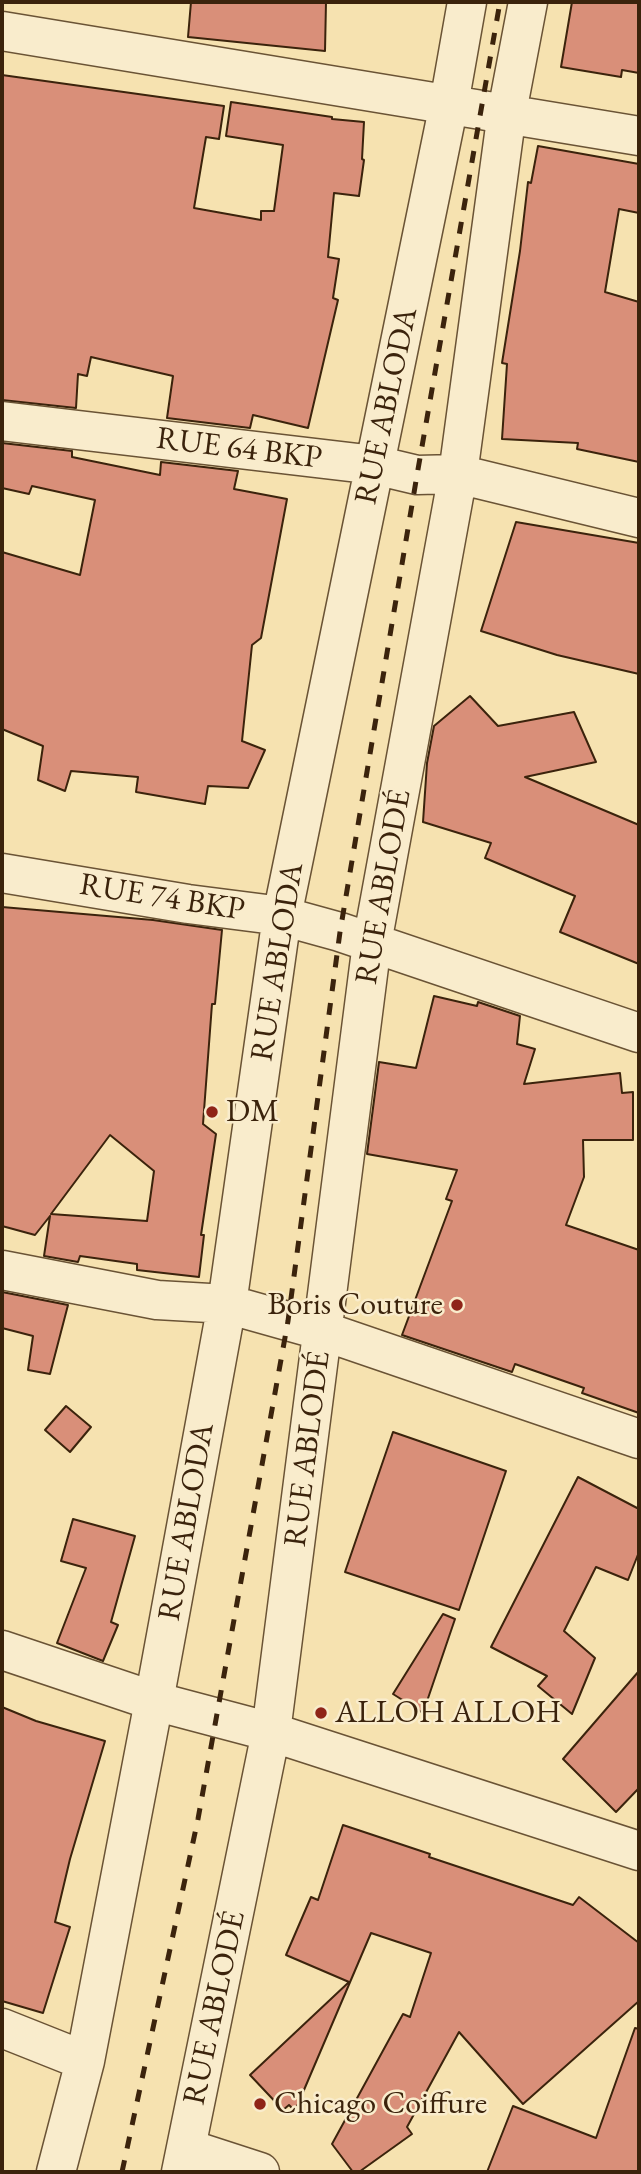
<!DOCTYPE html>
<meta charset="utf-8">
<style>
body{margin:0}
#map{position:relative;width:641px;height:2174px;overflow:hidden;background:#f6e2b0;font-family:"EB Garamond",serif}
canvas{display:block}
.frame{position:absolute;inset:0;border:4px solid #3b230c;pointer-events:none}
</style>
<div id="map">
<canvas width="641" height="2174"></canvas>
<div class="frame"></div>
</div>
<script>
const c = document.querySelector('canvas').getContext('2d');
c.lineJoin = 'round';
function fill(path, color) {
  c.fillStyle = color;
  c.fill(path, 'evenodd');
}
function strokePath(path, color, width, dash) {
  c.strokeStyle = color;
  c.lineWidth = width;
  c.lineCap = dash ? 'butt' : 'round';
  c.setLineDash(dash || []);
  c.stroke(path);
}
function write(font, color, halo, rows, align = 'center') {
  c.font = font + ' "EB Garamond",serif';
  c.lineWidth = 5;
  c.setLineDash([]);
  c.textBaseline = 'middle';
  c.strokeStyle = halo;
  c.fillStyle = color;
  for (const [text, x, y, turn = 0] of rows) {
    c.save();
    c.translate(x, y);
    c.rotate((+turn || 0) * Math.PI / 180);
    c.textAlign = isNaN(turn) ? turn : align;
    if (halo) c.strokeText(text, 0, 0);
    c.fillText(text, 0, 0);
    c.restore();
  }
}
const building = new Path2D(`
 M 191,2 L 326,2 L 325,51 L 188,37 Z
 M 572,2 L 639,2 L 639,73 L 622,70 L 621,77 L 561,67 Z
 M 2,75 L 224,106 L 219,139 L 206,137 L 194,208 L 261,220 L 261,211 L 274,211 L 283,145 L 226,136 L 231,102 L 332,117 L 332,119 L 364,122 L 362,159 L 364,160 L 359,196 L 334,193 L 328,257 L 339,259 L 333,298 L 338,300 L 308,428 L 253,415 L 250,428 L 167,418 L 173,376 L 91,357 L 87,376 L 78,374 L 76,408 L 2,400 Z
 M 538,146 L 639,164 L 639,213 L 619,209 L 605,292 L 639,302 L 639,462 L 577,449 L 578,443 L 502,439 L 507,364 L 502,363 L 520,251 L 528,182 L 531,183 Z
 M 2,443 L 72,451 L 72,457 L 160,475 L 161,462 L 238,471 L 234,489 L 287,499 L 261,638 L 252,645 L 242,741 L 265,750 L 248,788 L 208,786 L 205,804 L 136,792 L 138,777 L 71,771 L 65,791 L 38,780 L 43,746 L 2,729 L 2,552 L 80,575 L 95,500 L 32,486 L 29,494 L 2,488 Z
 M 516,522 L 639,543 L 639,674 L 557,655 L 481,631 Z
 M 470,696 L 498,726 L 574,712 L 596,762 L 525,777 L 639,825 L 639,964 L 560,932 L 575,896 L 485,858 L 491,843 L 423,822 L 427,763 L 434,726 Z
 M 2,907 L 153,920 L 222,930 L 215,1004 L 212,1004 L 203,1124 L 216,1134 L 201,1235 L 204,1235 L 199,1277 L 137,1270 L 137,1264 L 80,1256 L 78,1262 L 44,1256 L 50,1216 L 35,1235 L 2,1226 ZM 110,1135 L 154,1171 L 147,1221 L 51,1214 Z
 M 434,996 L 477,1006 L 478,1002 L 520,1016 L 517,1044 L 535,1049 L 524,1084 L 620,1073 L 622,1093 L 633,1092 L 633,1140 L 583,1140 L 584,1177 L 566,1225 L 639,1250 L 639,1413 L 582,1393 L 584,1388 L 515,1364 L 512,1372 L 402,1335 L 452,1201 L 446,1199 L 457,1170 L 367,1154 L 379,1062 L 416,1068 Z
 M 2,1292 L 68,1305 L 50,1374 L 28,1370 L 33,1336 L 2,1328 Z
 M 66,1406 L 91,1427 L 70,1452 L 45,1430 Z
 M 393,1432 L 506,1471 L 459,1610 L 345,1572 Z
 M 578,1477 L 639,1509 L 639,1552 L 628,1580 L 596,1567 L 564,1631 L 595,1658 L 572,1714 L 538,1686 L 547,1676 L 491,1647 Z
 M 73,1519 L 135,1536 L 111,1622 L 118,1625 L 103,1661 L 57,1643 L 86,1568 L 61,1561 Z
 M 443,1614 L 455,1619 L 423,1713 L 393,1694 Z
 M 639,1671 L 639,1788 L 616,1812 L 563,1759 Z
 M 2,1707 L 36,1721 L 105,1741 L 70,1859 L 55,1922 L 70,1927 L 43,2013 L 2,2001 Z
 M 343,1825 L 430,1854 L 429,1857 L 573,1905 L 579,1897 L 639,1943 L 639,2001 L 523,2104 L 459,2032 L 407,2127 L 412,2134 L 359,2172 L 353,2172 L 332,2144 L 403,2014 L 410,2017 L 431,1953 L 371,1933 L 295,2111 L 289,2105 L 283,2110 L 250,2075 L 349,1982 L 286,1955 L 311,1897 L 318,1900 Z
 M 635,2028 L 639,2029 L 639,2172 L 487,2172 L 513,2106 L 596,2138 Z`);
fill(building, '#d98f79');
strokePath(building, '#3b230c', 2);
const minor = new Path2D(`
 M 2,31 L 639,136
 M 2,421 L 375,465 L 417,475 L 458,474 L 639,518
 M 2,873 L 188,904 L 282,916 L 340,932 L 639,1033
 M 2,1270 L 157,1300 L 227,1304 L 323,1331 L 639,1439
 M 2,1650 L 154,1701 L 271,1732 L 639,1851
 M 2,2028 L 85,2061
 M 186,2148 L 260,2172
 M 56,2172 L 85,2061 L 154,1701 L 227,1304 L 282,916 L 449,104 L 467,2
 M 181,2172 L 271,1732 L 372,943 L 458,474 L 507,112 L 528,2`);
strokePath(minor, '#6a5335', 41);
strokePath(minor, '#f9eccc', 38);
strokePath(new Path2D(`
 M 122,2172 L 198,1819 L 288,1321 L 340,932 L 417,475 L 500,2`), '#3b230c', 5, [12, 12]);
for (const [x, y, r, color] of [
 [212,1112,7,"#8f2418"],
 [457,1305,7,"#8f2418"],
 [321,1713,7,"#8f2418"],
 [260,2104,7,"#8f2418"]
]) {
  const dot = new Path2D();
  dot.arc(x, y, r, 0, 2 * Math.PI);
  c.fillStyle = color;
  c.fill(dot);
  strokePath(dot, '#f9eccc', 2.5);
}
write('32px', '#3b230c', '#f9eccc', [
 ["RUE ABLODA",387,406,-78],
 ["RUE 64 BKP",239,449,7],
 ["RUE ABLODÉ",384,887,-80],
 ["RUE 74 BKP",162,898,9],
 ["RUE ABLODA",278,962,-81],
 ["RUE ABLODÉ",308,1449,-83],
 ["RUE ABLODA",187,1522,-80],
 ["RUE ABLODÉ",215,2008,-78]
]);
write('32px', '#3b230c', '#f9eccc', [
 ["DM",226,1112],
 ["Boris Couture",443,1305,"right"],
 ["ALLOH ALLOH",335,1713],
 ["Chicago Coiffure",274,2104]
], 'left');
</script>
